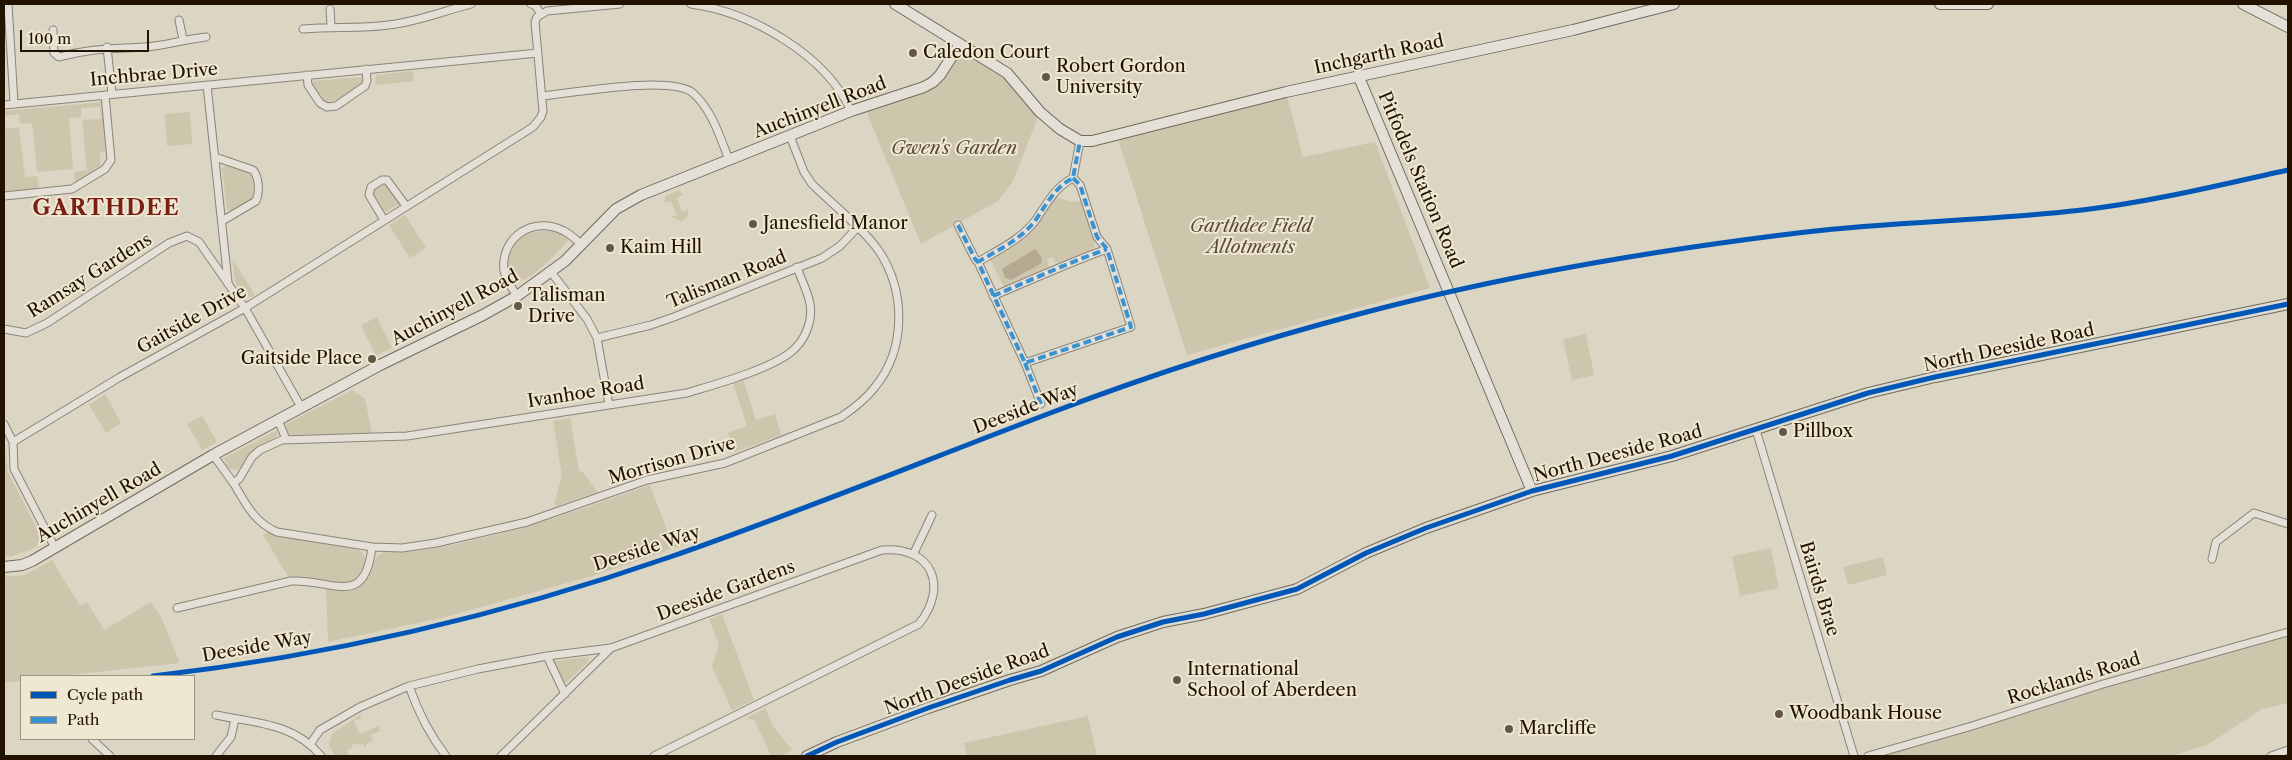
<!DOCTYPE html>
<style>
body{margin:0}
#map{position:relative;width:2292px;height:760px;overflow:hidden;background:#dbd5c4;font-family:"Libre Caslon Text",serif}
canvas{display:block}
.frame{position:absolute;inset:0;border:5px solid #231200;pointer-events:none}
.legend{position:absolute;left:20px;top:675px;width:175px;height:65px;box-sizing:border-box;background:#eee7d2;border:1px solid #9d927e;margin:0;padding:6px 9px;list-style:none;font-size:15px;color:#231200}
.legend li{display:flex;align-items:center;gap:10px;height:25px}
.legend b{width:25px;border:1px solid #9d927e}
.scale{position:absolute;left:20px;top:30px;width:129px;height:22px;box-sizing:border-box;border:2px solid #231200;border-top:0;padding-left:6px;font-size:15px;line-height:18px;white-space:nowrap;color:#231200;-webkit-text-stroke:4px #eee7d2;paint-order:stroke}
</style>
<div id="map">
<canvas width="2292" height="760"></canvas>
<div class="frame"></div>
<ul class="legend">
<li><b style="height:6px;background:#0057b8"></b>Cycle path</li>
<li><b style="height:6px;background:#3b92d0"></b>Path</li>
</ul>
<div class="scale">100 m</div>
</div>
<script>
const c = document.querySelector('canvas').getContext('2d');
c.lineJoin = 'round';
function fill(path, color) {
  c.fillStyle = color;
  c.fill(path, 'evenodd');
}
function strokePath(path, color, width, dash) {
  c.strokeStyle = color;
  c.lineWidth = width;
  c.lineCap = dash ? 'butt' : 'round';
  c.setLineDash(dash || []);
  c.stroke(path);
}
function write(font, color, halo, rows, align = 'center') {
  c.font = font + ' "Libre Caslon Text",serif';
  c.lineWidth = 4;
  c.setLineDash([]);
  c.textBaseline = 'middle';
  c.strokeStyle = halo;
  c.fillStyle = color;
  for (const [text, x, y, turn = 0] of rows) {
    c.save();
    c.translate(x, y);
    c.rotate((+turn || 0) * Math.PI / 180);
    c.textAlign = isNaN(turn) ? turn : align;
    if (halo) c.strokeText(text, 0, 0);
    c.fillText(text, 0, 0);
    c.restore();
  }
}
fill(new Path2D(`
 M 960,44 L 993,63 L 1040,112 L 1013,181 L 998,201 L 921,244 L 864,106 L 924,87 Z
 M 413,71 L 414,81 L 375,85 L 376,75 Z
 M 362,77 L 363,81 L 361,84 C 349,92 339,103 323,102 L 313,88 L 313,81 Z
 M 1286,92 L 1303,157 L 1375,142 L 1430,288 L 1187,355 L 1117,136 Z
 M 103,102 L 108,151 L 100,152 L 101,169 L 75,185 L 74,172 L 87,170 L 82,120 L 101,119 L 100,107 L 81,108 L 81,117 L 69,118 L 73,169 L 37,172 L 32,123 L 20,124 L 19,114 L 4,116 L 4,111 Z
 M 190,112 L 192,144 L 167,146 L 165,114 Z
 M 19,127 L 25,177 L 37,176 L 39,191 L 4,194 L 4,129 Z
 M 227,165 L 249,172 L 252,177 L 255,195 L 252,200 L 232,211 L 227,210 L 222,168 Z
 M 385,184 L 390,185 L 400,203 L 384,213 L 373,194 L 374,189 Z
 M 679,190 L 683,195 L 677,198 L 682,212 L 689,210 L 687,218 L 681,221 L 671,217 L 677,215 L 671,201 L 665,203 L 665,196 Z
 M 1056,197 L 1073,202 L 1081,201 L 1095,246 L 1092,251 L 1056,264 L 1053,257 L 1047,259 L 1049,266 L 1045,271 L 1004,287 L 990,260 L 1010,247 L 1011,249 L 1028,234 Z
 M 405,215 L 426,248 L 410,258 L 389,225 Z
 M 549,230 L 562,234 L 569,240 C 556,253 532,282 514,282 C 495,250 517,232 549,230 Z
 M 233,260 L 255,295 L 251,297 L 245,296 L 235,282 Z
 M 377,317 L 392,348 L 376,356 L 361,325 Z
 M 1586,334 L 1594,375 L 1572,380 L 1563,339 Z
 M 743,379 L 756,420 L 775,414 L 781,435 L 735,452 L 728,433 L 747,426 L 733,383 Z
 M 352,390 L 365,399 L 372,433 L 291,435 L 286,430 L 286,424 Z
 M 105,394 L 121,423 L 106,433 L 89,405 Z
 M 202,416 L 217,442 L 202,450 L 187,424 Z
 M 570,418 L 579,471 L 583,472 L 597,492 L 557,506 L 554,504 L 562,475 L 553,421 Z
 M 277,430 L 278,434 C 274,440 267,441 261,445 C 252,451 247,459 242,468 L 235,470 L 228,468 L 224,458 Z
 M 4,438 L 8,472 L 40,535 L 37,547 L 13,556 L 4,557 Z
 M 650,485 L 670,538 L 681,534 L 684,545 L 602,573 L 446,617 L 328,642 L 326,588 C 383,597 364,555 386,552 C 393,551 401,553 408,552 C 489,542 574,512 650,485 Z
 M 268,532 L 277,536 L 357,549 C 363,553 367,557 366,564 C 362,596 309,576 289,578 L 263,535 Z
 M 1771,548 L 1779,588 L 1740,596 L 1732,556 Z
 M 1883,557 L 1887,575 L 1848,585 L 1843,567 Z
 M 52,560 L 80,606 L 87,602 L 104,630 L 151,602 L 161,617 L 180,663 L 61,676 L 21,676 L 21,681 L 4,683 L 4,577 L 25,575 Z
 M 722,614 L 754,700 L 732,710 L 712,667 L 719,645 L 709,619 Z
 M 2288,632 L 2288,703 L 2262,709 L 2207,745 L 2171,756 L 1868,756 Z
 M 587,657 L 589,661 L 566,683 L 563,682 L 555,665 L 555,661 Z
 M 765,708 L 773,726 L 792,750 L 781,756 L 771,756 L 755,721 L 747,718 Z
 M 360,715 L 362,718 L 354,721 L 360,734 L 378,726 L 380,731 L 371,735 L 373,741 L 367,743 L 365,748 L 363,743 L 359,745 L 353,743 L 351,749 L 347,750 L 349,756 L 334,755 L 329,745 L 332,734 Z
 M 1088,716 L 1097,756 L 967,756 L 964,743 Z`), '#cec5ad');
fill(new Path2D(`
 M 1035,249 L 1041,256 L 1042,263 L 1011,280 L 1005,278 L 1002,269 Z`), '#b4a991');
const street = new Path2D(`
 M 8,4 L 14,103
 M 531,4 L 535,5 L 541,14
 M 691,4 C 751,12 826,55 851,111
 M 330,9 L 331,26
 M 179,20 L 183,39
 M 303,29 C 332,26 360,29 388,25 C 417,22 443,11 471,4
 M 53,30 L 54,53 L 59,57 C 91,48 113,49 144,47 C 165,46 185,39 206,37
 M 107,47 L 112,94
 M 307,75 L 308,85 L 320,103 L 327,107 L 336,106 L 365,86 L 367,81 L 366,69
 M 207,85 L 228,282
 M 542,96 C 573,93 671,75 693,93 C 712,110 720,137 729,160
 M 4,105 L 538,53
 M 215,157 L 253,170 C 259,177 260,192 256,201 L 222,221
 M 1073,178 L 1080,185 L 1097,237 L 1107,249 L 1131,327 L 1025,363 L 978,262 C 998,250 1020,240 1035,221 C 1046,205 1055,187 1073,178 L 1080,141
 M 4,196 L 72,189 L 105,169 L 111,160 L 105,95
 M 384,220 L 369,195 L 371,187 L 382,180 L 387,180 L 406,206
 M 958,225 L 975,259 L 978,262
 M 551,272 L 587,319 L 597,338 L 609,405
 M 517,296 C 512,288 506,280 504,271 C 500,237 534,215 564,231 C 570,234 575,239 580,243
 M 993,296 C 1031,280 1068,263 1107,249
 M 4,329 L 26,333 L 47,323 L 169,243 L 187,236 L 199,242 L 245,308 L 301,407
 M 597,338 L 651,325 L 674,317 L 822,258 L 840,246 L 857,228
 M 1025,363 L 1041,404
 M 278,420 L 286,439
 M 4,424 L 13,442 L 14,469 L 55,548
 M 1756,430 L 1854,756
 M 13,442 L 120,377 L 245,308 L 533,127 L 541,117 L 543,111 L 535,22 L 537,17 L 547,11 L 620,4
 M 213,455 C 220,464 227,474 234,484 C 246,504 254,522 277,532 L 372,547 L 402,548 L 436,543 L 527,522 L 647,480 L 725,463 L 841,417 C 853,409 866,399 875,387 C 906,349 906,292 879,251 C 863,228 832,204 812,184 L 804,172 L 790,136
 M 233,483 L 239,479 L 252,457 L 260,450 L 282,440 L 407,436 L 687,393 C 716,384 768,370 791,352 C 805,341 813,321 810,304 C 808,292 801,279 797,267
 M 914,553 L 932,515
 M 2212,559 L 2216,542 L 2254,513 L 2288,524
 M 177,608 L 291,581 C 333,579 365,609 372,547
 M 547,656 L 565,694
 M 409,686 C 418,712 429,734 446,756
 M 216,715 C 255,723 294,723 321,756
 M 92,739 L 110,756
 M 311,743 L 320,730 L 360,707 L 409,686 L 478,669 L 547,656 L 611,648 L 882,550 C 932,546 949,586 919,624 L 654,756
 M 216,756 L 231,737 L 235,719
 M 501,756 L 611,648
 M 1868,756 L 1972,726 L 2103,684 L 2288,632
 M 2271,756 L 2288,750`);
const secondary = new Path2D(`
 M 895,4 L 1007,73 L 1040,112 L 1060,129 L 1080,141 L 1092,141 L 1286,92 L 1573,30 L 1674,4
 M 1940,4 L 1988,4
 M 2243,4 L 2288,27
 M 1358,75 L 1532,491
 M 4,567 L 22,565 L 32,561 L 213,455 L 380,365 L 483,315 L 517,296 L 565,261 L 616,209 L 641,195 L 851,111 L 924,87 L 933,82 L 940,75 L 960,44`);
const primary = new Path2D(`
 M 807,756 L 837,742 L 928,708 L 1010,680 L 1041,671 L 1117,637 L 1163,622 L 1204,614 L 1297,589 L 1366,553 L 1426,528 L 1532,491 L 1672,456 L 1868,393 L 1935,377 L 2288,304`);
strokePath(street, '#8a8478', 9);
strokePath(secondary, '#706a5e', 12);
strokePath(primary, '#706a5e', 12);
strokePath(street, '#e4e0d8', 7);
strokePath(secondary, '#e4e0d8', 10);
strokePath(primary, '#dedbd1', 10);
strokePath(new Path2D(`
 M 1073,178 L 1080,185 L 1097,237 L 1107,249 L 1131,327 L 1025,363 L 978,262 C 998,250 1020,240 1035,221 C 1046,205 1055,187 1073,178 L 1080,141
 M 958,225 L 975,259 L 978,262
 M 993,296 C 1031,280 1068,263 1107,249
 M 1025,363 L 1041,404`), '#3b92d0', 4, [8, 4]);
strokePath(new Path2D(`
 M 153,676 C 328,656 503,615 670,557 C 799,512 926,460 1053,412 C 1153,374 1256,341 1359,314 C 1506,275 1655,250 1806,232 C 1897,221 1990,221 2082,210 C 2151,202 2220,185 2288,170
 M 807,756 L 837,742 L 928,708 L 1010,680 L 1041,671 L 1117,637 L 1163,622 L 1204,614 L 1297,589 L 1366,553 L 1426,528 L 1532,491 L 1672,456 L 1868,393 L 1935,377 L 2288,304`), '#0057b8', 5);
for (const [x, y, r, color] of [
 [913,53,5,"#635645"],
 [1046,77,5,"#635645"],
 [753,224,5,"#635645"],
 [610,248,5,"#635645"],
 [518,306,5,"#635645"],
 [372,359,5,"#635645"],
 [1783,432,5,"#635645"],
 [1177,680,5,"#635645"],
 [1779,714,5,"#635645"],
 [1509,729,5,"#635645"]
]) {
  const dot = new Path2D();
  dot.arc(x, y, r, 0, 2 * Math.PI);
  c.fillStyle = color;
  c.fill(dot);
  strokePath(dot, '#eee7d2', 2);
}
write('18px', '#231200', '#eee7d2', [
 ["Caledon Court",923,53],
 ["Robert Gordon",1056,67],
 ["University",1056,88],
 ["Janesfield Manor",763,224],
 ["Kaim Hill",620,248],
 ["Talisman",528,296],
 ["Drive",528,317],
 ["Gaitside Place",362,359,"right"],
 ["Pillbox",1793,432],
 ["International",1187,670],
 ["School of Aberdeen",1187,691],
 ["Woodbank House",1789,714],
 ["Marcliffe",1519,729]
], 'left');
write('18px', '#231200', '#eee7d2', [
 ["Inchgarth Road",1379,55,-12],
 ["Inchbrae Drive",154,75,-5],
 ["Auchinyell Road",820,108,-21],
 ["Pitfodels Station Road",1420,180,67],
 ["Ramsay Gardens",90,276,-32],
 ["Talisman Road",727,280,-22],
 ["Auchinyell Road",455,308,-28],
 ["Gaitside Drive",192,320,-29],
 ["North Deeside Road",2009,348,-12],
 ["Ivanhoe Road",586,393,-9],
 ["Deeside Way",1026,409,-21],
 ["North Deeside Road",1618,454,-15],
 ["Morrison Drive",672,461,-16],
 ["Auchinyell Road",99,503,-30],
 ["Deeside Way",647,549,-18],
 ["Bairds Brae",1819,589,73],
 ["Deeside Gardens",726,591,-20],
 ["Deeside Way",257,647,-10],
 ["Rocklands Road",2074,679,-17],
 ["North Deeside Road",967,680,-20]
]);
write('italic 18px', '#5b4c36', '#eee7d2', [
 ["Gwen's Garden",954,149],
 ["Garthdee Field",1251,227],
 ["Allotments",1251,248]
]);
c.letterSpacing = '1px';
write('bold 22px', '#7a1f14', '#eee7d2', [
 ["GARTHDEE",106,209]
]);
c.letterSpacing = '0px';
</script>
